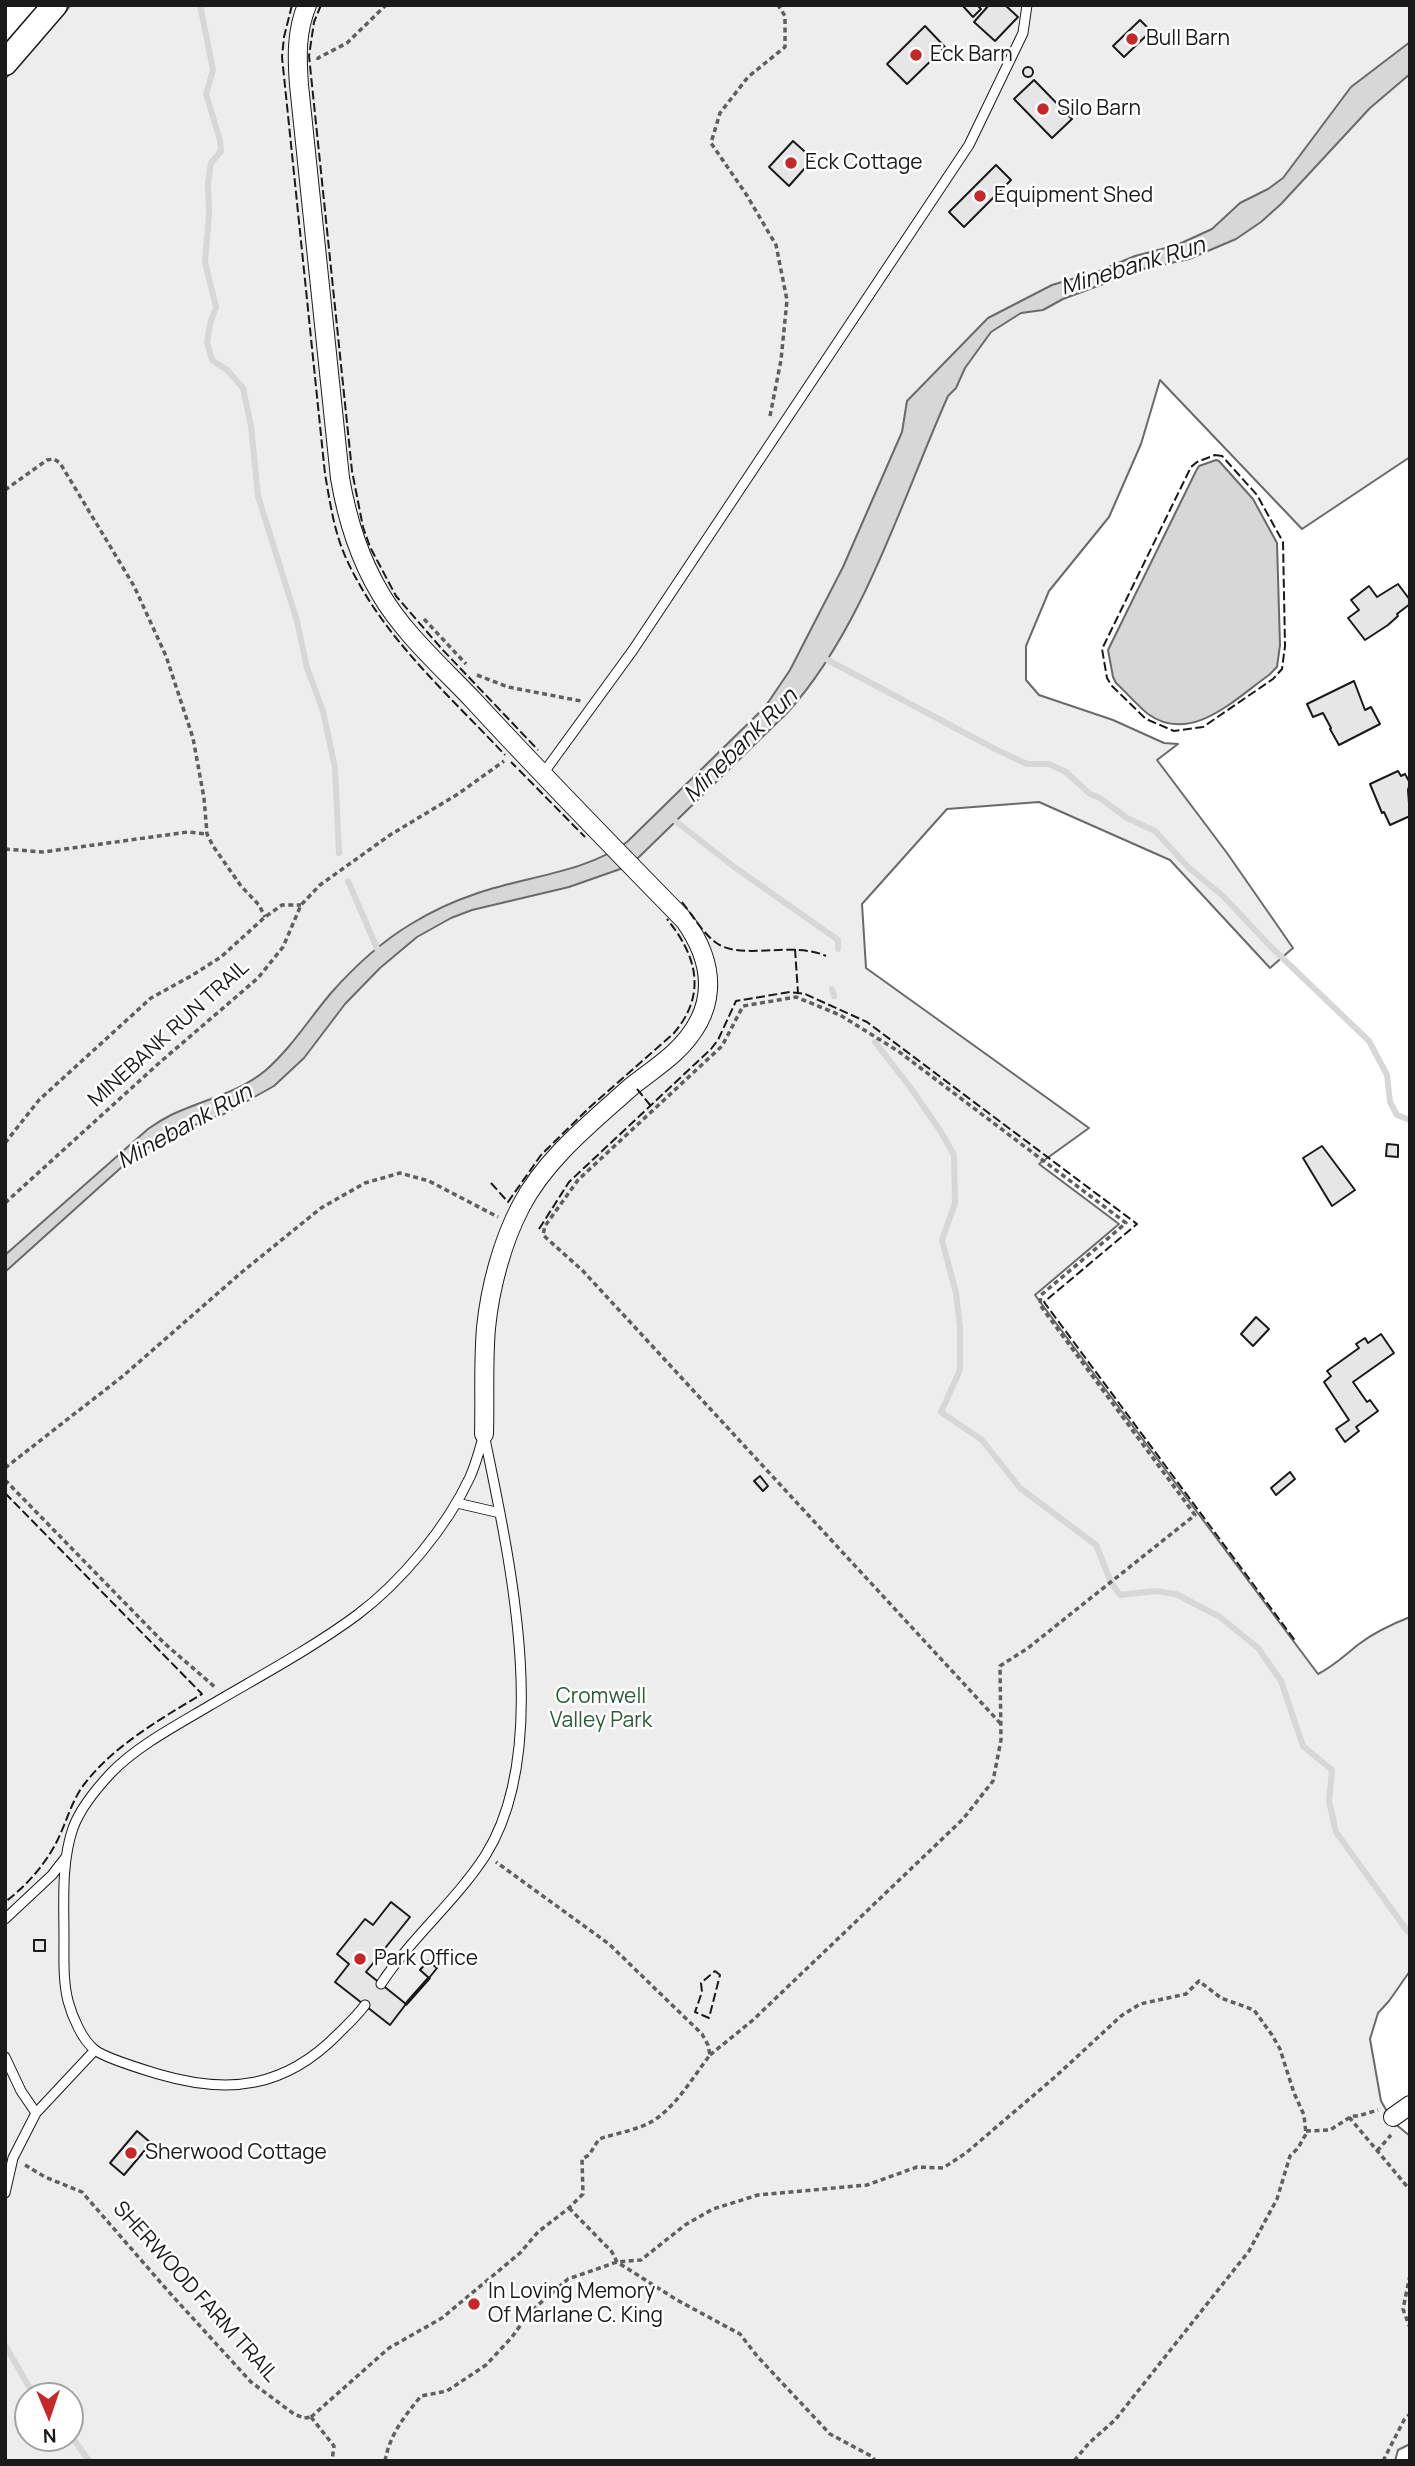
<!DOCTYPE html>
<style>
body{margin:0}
#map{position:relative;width:1415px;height:2466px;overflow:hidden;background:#fff;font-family:Manrope,sans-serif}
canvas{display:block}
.frame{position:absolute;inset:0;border:7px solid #1a1a1a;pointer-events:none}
.north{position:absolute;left:14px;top:2382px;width:70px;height:70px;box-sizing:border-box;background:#fff;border:2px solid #a3a3a3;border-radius:50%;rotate:178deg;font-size:19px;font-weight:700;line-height:28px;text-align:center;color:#1a1a1a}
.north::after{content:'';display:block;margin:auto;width:24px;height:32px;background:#c62828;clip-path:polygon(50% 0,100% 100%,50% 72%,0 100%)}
</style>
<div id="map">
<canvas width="1415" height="2466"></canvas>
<div class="frame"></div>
<div class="north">N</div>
</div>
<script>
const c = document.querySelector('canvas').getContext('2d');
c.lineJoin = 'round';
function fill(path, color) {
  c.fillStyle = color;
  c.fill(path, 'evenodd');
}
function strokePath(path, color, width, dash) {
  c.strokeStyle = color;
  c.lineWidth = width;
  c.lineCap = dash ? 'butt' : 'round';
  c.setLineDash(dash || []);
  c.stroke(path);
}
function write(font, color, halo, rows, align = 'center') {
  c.font = font + ' Manrope,sans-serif';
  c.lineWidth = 5;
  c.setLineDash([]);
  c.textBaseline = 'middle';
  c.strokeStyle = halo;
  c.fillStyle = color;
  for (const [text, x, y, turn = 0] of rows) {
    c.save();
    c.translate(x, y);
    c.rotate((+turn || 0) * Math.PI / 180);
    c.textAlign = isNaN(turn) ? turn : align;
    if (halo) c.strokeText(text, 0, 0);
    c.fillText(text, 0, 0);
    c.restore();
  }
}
const green = new Path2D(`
 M 71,5 L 1410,5 L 1410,457 L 1302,529 L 1160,380 L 1141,444 L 1109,517 L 1049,591 L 1026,646 L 1026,680 L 1039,695 L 1113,720 L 1164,743 L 1178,744 L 1157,760 L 1227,853 L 1293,948 L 1270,968 L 1170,860 L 1039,802 L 947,809 L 862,904 L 866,968 L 1089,1128 L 1039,1164 L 1119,1224 L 1035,1295 L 1318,1674 C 1334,1666 1345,1655 1359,1644 C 1375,1632 1392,1624 1410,1617 L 1410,1971 L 1389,2001 L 1378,2013 L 1370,2039 L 1381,2101 L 1393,2122 L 1410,2136 L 1410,2444 L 1398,2450 L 1395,2461 L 5,2461 L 5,79 ZM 28,2396 L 70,2396 L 70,2438 L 28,2438 Z`);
fill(green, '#ededed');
strokePath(green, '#6a6a6a', 2);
const water = new Path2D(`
 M 1410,42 L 1410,74 L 1370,108 L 1281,204 L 1261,222 L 1236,239 L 1189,259 L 1143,269 L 1063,299 L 1043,310 L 1021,313 L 991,332 L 965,368 L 956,388 L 948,396 C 902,499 863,630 787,713 L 639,857 L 626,867 L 569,887 L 472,910 L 451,918 L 417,937 L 380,968 L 345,1004 L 304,1058 L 274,1086 L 224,1114 L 176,1132 L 134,1156 L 5,1272 L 5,1255 L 148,1129 C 155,1124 163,1119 171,1115 C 202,1100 239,1093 266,1070 C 292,1047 309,1019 331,993 C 354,967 381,942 411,924 C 432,911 454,901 478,893 C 527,876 585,873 627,842 L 765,707 L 790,670 L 843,567 L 902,432 L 907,401 L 988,318 L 1052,285 L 1099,271 L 1135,256 L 1177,245 L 1212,229 L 1240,203 L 1268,189 L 1283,178 L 1351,87 Z
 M 1216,460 L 1219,461 L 1253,499 L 1277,543 L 1280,645 L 1277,667 L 1269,675 C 1235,699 1191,745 1148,714 C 1137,705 1127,693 1116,683 L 1113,677 L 1108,650 L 1196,471 L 1199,466 Z`);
fill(water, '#d7d7d7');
strokePath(water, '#6a6a6a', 2);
strokePath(new Path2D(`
 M 200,5 L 213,70 L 206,94 L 220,140 L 221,151 L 211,163 L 208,184 L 209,215 L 205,262 L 216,307 L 210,324 L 207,342 L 212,360 L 227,370 L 243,388 L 251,426 L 258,496 L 297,621 L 307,668 L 323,711 L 335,768 L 339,853
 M 824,658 L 995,749 L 1027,764 L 1049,764 L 1066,772 L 1090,794 L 1100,798 L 1127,818 L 1155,831 L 1189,868 L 1223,896 L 1270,946 L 1369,1041 L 1387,1075 L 1390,1102 L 1397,1115 L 1410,1120
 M 669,816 L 733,866 L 838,940 L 838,949
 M 348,881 L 379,953
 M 832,989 L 834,996
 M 875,1042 L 910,1087 L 941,1132 L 954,1155 L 955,1203 L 942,1240 L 956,1293 L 960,1327 L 960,1370 L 941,1412 L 982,1440 L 1020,1488 L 1096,1545 L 1111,1582 L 1120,1595 L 1155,1591 L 1176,1594 L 1220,1617 L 1258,1648 L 1281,1681 L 1303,1746 L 1332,1770 L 1329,1801 L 1336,1832 L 1408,1932
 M 5,2345 L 28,2385 L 37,2396
 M 70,2434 L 89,2461`), '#d7d7d7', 6);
const building = new Path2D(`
 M 962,5 L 977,5 L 981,9 L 973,17 Z
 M 989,5 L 1005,5 L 1018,17 L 995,41 L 974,22 Z
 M 1140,20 L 1151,31 L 1124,57 L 1113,46 Z
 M 925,26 L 945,47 L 907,84 L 887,64 Z
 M1023 72a5 5 0 1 1 10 0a5 5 0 1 1-10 0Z
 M 1034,80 L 1072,119 L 1052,138 L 1014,99 Z
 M 793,141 L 813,159 L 789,186 L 769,167 Z
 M 996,165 L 1011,180 L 964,227 L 949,212 Z
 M 1398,584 L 1410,600 L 1410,604 L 1397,614 L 1398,616 L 1388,625 L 1365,640 L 1348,618 L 1359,610 L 1351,600 L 1369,586 L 1377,597 Z
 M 1354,681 L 1365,710 L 1371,707 L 1380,724 L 1339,745 L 1330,729 L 1331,728 L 1323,713 L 1313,717 L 1307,704 Z
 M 1398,771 L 1401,776 L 1405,774 L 1410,783 L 1408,790 L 1410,816 L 1390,825 L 1384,812 L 1382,813 L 1370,784 Z
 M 1387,1144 L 1398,1145 L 1398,1157 L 1386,1156 Z
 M 1322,1146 L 1355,1190 L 1332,1206 L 1303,1158 Z
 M 1256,1317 L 1269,1329 L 1253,1346 L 1241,1334 Z
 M 1381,1334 L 1394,1353 L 1353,1382 L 1367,1402 L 1370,1400 L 1378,1411 L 1356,1427 L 1359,1431 L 1345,1442 L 1336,1429 L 1349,1420 L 1324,1382 L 1331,1376 L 1327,1371 L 1359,1348 L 1356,1344 L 1365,1338 L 1368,1343 Z
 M 1290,1472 L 1295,1479 L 1276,1495 L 1271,1488 Z
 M 760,1476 L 768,1486 L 763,1491 L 754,1481 Z
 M 391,1902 L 410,1917 L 366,1972 L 406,2004 L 390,2025 L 335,1982 L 349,1964 L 337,1954 L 365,1919 L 373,1925 Z
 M 34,1940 L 45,1940 L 45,1951 L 34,1951 Z
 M 428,1961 L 437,1968 L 429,1978 L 420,1970 Z
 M 137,2131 L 151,2143 L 124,2175 L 110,2163 Z`);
fill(building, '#e6e6e6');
strokePath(building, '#1a1a1a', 2);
const service = new Path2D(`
 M 542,775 L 633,650 L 969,145 L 1023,33 L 1027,5
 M 457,1503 L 500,1513
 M 5,1919 L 52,1875 L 66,1857
 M 365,2005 C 357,2016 347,2025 338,2034 C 285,2088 229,2095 158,2074 C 142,2069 107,2059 95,2050 C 82,2040 72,2016 68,2001 C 63,1981 64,1960 64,1939 C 64,1903 61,1863 73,1828 C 80,1809 97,1788 111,1773 C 137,1746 177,1725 209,1706 C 258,1677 311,1649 357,1615 C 401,1582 447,1527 470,1477 C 476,1464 480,1448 484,1434 C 508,1552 554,1748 485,1856 C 455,1902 411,1938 381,1984
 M 5,2057 L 21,2091 L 36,2113
 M 5,2193 L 13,2158 L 36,2113 L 95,2050`);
const minor = new Path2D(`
 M 307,5 C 296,32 297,57 299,85 L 340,478 C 347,519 358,556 380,593 C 403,633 442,667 474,701 C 543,776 614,848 685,921 C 718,968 717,1013 674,1053 C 661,1065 646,1075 632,1086 C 592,1122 546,1158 521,1206 C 502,1242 490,1288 486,1328 C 483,1363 485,1399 484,1434
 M 1393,2117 L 1410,2105`);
const secondary = new Path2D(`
 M 5,63 L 55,5`);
strokePath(service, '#1a1a1a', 11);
strokePath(minor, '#1a1a1a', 20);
strokePath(secondary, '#1a1a1a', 27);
strokePath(new Path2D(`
 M 318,60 L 318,58 L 347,43 L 386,5
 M 770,416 L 781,360 L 787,300 L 776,245 L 746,194 L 711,143 L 720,113 L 748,77 L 785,47 L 785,16 L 778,5
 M 5,490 L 47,460 L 54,459 L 60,463 L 134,586 L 166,656 L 193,738 L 204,798 L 207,834 L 213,846 L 241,886 L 259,905 L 265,917
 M 424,619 L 466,664
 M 477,675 L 508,687 L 581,701
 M 5,849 L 43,852 L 188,832 L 207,834
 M 5,1143 L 39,1100 L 151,998 L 191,976 L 221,957 L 265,917 L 282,905 L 301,905
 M 5,1203 L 158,1064 L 258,978 L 283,947 L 301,905 L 320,885 L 390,835 L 458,794 L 504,761
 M 5,1468 L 123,1376 L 242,1272 L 321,1208 L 365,1183 L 400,1173 L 429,1181 L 498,1217
 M 5,1480 L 164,1643 L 216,1688
 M 710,2055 L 753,2020 L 963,1819 L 993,1781 L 1001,1740 L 1000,1666 L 1028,1648 L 1195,1515 L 1040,1305 L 1041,1295 L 1126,1223 L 898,1051 L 840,1015 L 796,997 L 743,1006 L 722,1046 L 578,1180 L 545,1226 L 543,1235 L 583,1271 L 1001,1724
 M 1349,2117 L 1410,2190
 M 1306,2131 L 1330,2130 L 1352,2116 L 1358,2116 L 1378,2110
 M 1377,2151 L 1391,2135
 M 25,2165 L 45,2177 L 82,2192 L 168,2291 L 251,2382 L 294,2414 L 304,2418 L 311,2417
 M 569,2208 L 612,2252 L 617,2262 L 677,2300 L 740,2334 L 757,2356 L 830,2434 L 873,2457 L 875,2461
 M 1410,2275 L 1403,2309 L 1410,2328
 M 311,2417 L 389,2348 L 442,2318 L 520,2253 L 538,2232 L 569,2208 L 583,2194 L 582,2159 L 589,2155 L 599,2139 C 614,2134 632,2131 647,2124 C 674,2111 692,2078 710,2055 L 708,2045 L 702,2034 L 609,1944 L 496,1862
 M 311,2417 L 334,2446 L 332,2461
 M 385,2461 C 390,2434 404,2417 421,2396 L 447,2391 L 486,2365 L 512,2337 L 530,2312 L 568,2279 L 617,2262 L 641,2260 L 685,2225 L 713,2209 L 758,2195 L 867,2185 L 917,2167 L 943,2168 L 966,2153 L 1055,2077 L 1121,2016 L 1140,2004 L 1186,1994 L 1199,1981 L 1221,1998 L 1254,2010 L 1272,2035 L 1280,2049 L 1294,2093 L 1304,2115 L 1306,2134 L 1298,2148 L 1290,2156 L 1277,2199 L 1249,2251 L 1115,2420 L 1089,2443 L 1074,2461
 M 1383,2461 L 1404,2420 L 1410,2414`), '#5f5f5f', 3.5, [5, 3.5]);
strokePath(service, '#fff', 9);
strokePath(minor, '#fff', 18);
strokePath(secondary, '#fff', 24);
strokePath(new Path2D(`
 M 292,5 L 284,37 L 282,57 L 325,474 C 330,502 334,532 346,558 C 381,636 447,693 505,755
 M 321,5 L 314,22 L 309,56 L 352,471 L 363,527 L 370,547 L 396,596 L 441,648 L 538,750
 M 1215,455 L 1222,456 L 1257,495 L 1283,542 L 1285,646 L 1282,669 L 1273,679 L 1203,727 L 1174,731 L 1146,719 L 1112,686 L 1107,678 L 1102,649 L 1191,467 L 1197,462 Z
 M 511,762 L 516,767
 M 519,770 L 585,837
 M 682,902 C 693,916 704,935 718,944 C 743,960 794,941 826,956
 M 795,949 L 798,993
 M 637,1089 L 650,1105
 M 491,1183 L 508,1202 L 541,1155 L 590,1107 L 674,1033 C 707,994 697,956 667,919
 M 539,1229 L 569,1182 L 711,1049 L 718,1040 L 736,1001 L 790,992 L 805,994 L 867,1022 L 1137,1224 L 1044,1302 L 1296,1642
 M 5,1493 L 202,1694 C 162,1718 115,1745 86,1782 C 71,1800 66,1825 55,1845 C 43,1867 25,1887 5,1902
 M 715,1971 L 720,1975 L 709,2018 L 695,2012 L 702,1992 L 701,1983 Z`), '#1a1a1a', 2, [9, 3.5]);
strokePath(new Path2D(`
 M 406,2004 L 429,1978`), '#1a1a1a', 3.5);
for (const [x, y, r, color] of [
 [1132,39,7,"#c62828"],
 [916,55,7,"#c62828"],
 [1043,109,7,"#c62828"],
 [791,163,7,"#c62828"],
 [980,196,7,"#c62828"],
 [360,1959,7,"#c62828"],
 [131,2153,7,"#c62828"],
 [474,2304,7,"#c62828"]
]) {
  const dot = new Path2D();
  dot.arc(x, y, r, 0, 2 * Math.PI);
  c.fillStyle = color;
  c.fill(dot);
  strokePath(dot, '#fff', 2.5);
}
write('21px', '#1a1a1a', '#fff', [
 ["Bull Barn",1146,39],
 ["Eck Barn",930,55],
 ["Silo Barn",1057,109],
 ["Eck Cottage",805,163],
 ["Equipment Shed",994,196],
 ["Park Office",374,1959],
 ["Sherwood Cottage",145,2153],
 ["In Loving Memory",488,2292],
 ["Of Marlane C. King",488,2316]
], 'left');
write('21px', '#1a1a1a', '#fff', [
 ["MINEBANK RUN TRAIL",169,1034,-42],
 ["SHERWOOD FARM TRAIL",195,2292,48]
]);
write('21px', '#2b5a34', '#fff', [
 ["Cromwell",601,1697],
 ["Valley Park",601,1721]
]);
write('italic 23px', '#1a1a1a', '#fff', [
 ["Minebank Run",1133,267,-17],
 ["Minebank Run",741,746,-45],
 ["Minebank Run",185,1127,-29]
]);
</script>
